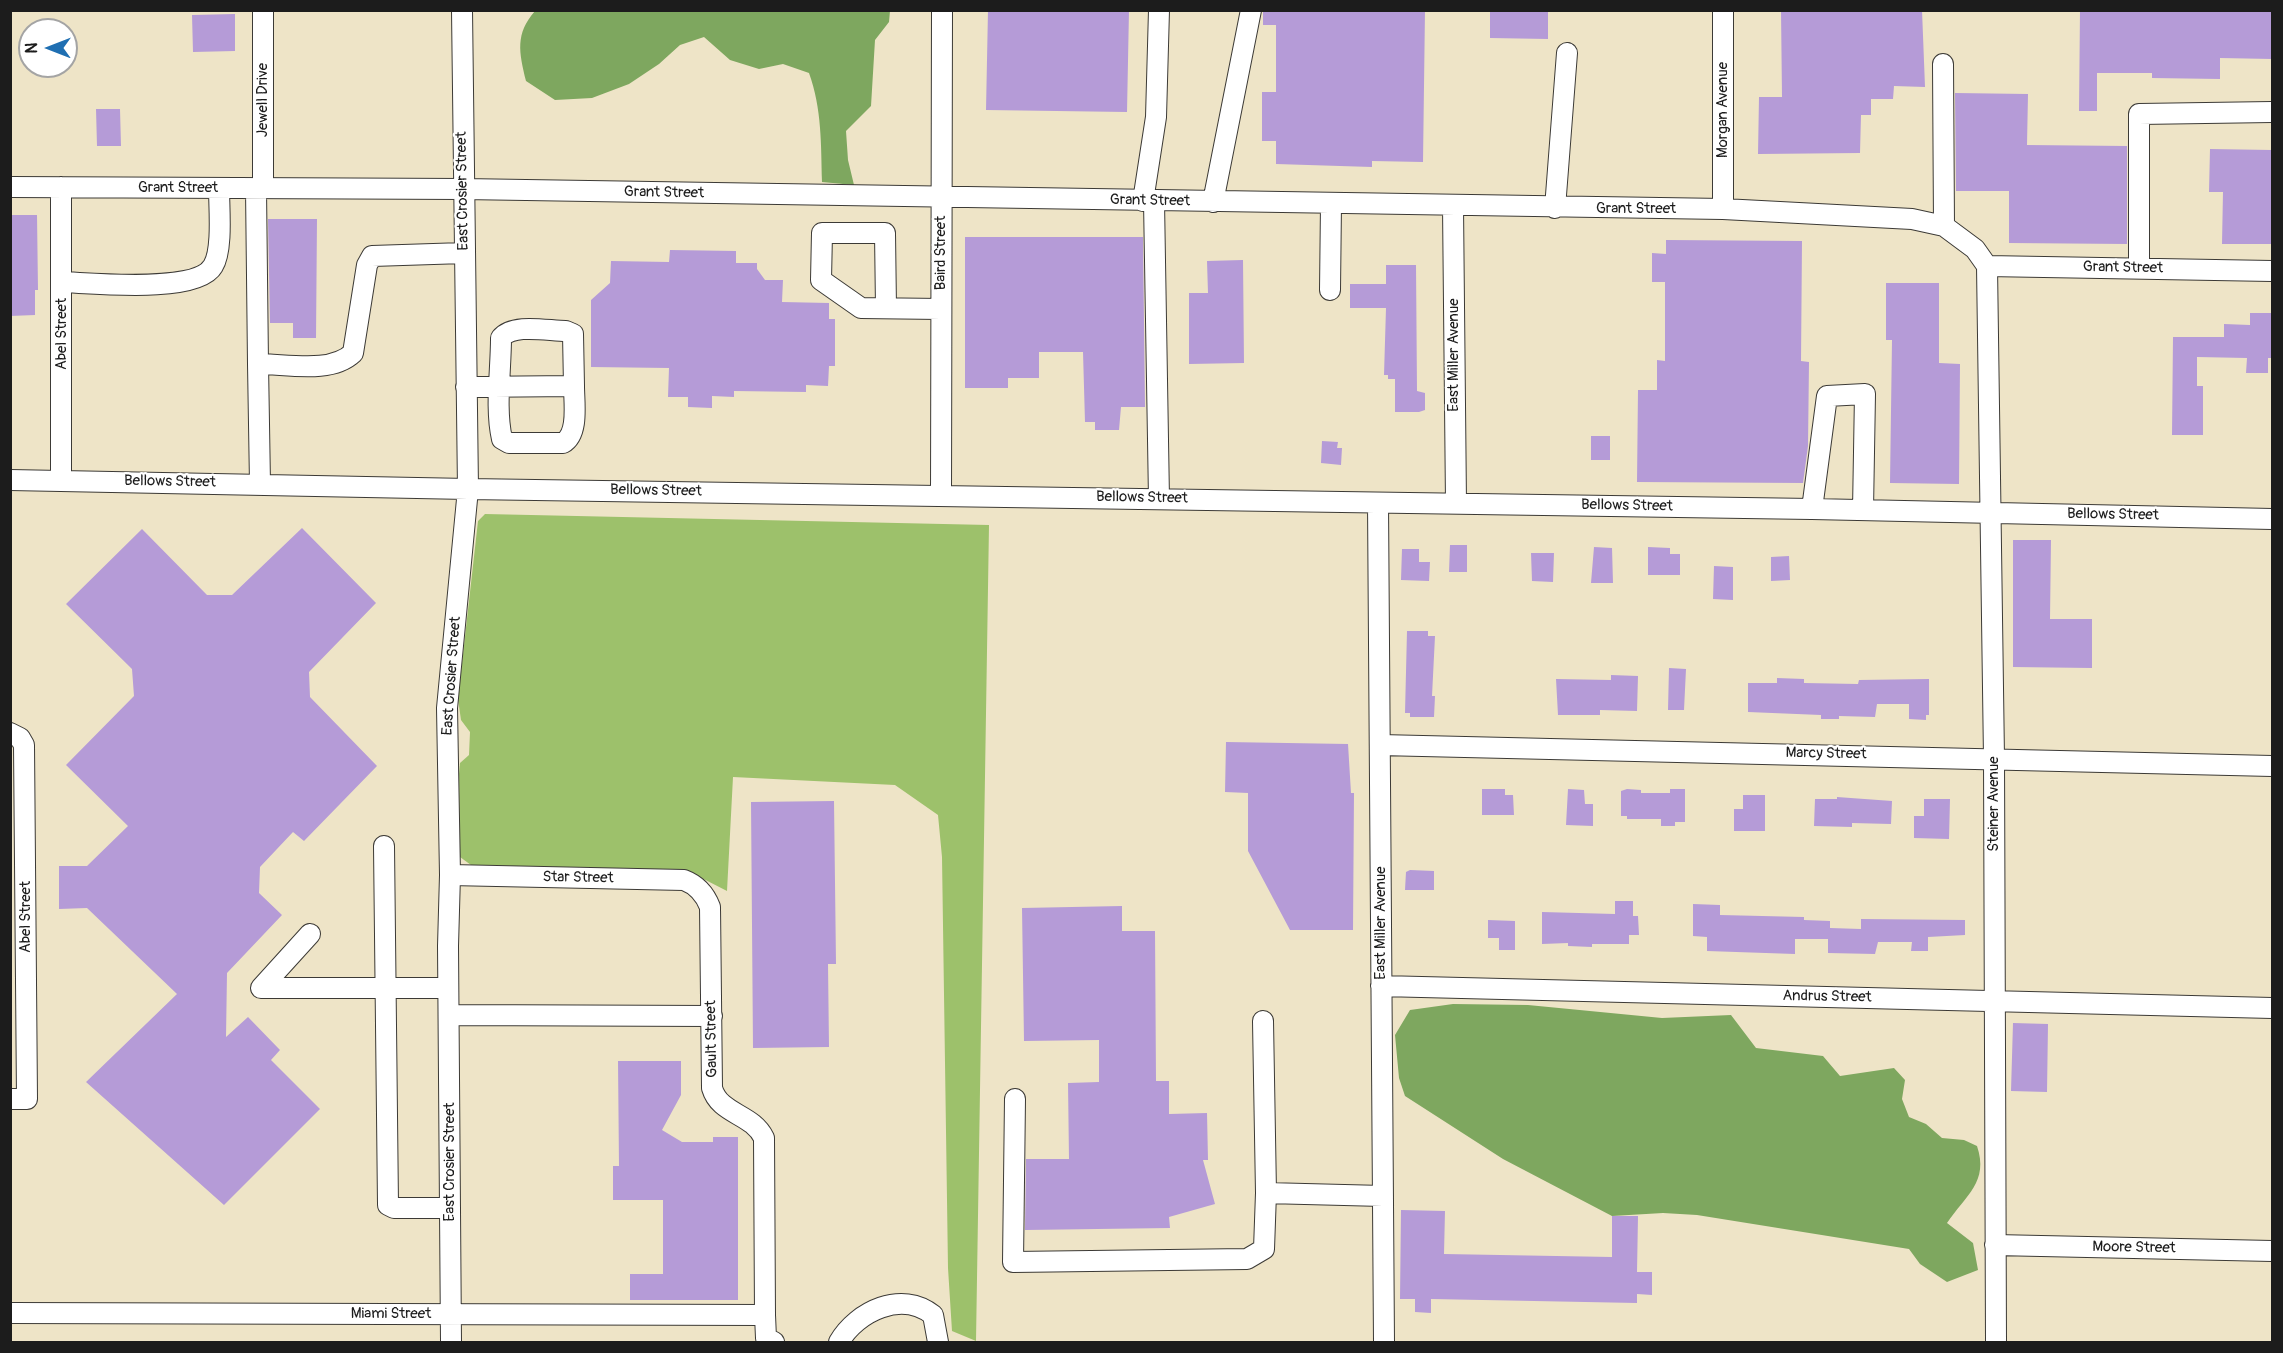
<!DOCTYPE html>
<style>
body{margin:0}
#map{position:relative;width:2283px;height:1353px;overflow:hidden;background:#eee4c7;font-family:Pangolin,sans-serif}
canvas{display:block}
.frame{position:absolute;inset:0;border:12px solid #1c1c1c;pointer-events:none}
.north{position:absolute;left:18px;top:18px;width:60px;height:60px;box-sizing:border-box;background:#fff;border:2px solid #a4a4a4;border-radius:50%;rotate:270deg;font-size:16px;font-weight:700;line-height:24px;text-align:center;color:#1c1c1c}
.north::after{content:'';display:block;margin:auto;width:21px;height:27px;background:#1f6fb2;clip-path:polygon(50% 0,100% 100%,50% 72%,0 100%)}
</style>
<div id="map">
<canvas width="2283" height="1353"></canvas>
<div class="frame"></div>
<div class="north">N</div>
</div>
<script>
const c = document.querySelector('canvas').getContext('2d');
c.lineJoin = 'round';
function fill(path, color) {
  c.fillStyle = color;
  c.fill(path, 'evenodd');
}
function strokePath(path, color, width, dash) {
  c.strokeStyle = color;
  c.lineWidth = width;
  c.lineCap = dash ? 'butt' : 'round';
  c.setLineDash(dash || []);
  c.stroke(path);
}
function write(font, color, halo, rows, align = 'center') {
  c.font = font + ' Pangolin,sans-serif';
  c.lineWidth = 4.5;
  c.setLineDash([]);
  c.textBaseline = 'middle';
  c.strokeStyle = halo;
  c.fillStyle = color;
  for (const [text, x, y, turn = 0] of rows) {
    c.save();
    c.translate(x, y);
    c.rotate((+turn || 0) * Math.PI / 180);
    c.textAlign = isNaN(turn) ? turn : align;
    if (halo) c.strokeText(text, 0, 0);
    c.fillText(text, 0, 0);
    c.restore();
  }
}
fill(new Path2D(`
 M 485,514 L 989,525 L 976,1341 L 952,1331 L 948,1268 L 942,857 L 938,815 L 895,785 L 733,777 L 727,891 L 686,870 L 471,865 L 460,857 L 459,774 L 460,763 L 469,755 L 470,732 L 461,720 L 458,699 L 478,521 Z`), '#9dc16b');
fill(new Path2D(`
 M 535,11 L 890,11 L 889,22 L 875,40 L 871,106 L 846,131 L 848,160 L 854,185 L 822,182 C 821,145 822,109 809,73 L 783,64 L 759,69 L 730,60 L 704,37 L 680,45 L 659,64 L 629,84 L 592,98 L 555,100 L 526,81 C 519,52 515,34 535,11 Z
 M 1453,1004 L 1528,1005 L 1662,1018 L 1731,1015 L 1756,1048 L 1823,1056 L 1840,1076 L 1894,1068 L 1905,1080 L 1902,1099 L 1909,1117 L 1926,1124 L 1942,1138 L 1964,1140 L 1977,1146 C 1989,1182 1966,1195 1947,1223 L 1973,1243 L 1978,1270 L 1947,1282 L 1920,1264 L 1909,1249 L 1697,1215 L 1663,1213 L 1612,1216 L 1503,1159 L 1405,1096 L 1399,1078 L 1395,1035 L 1410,1010 Z`), '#7ea75f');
fill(new Path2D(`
 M 988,10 L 1129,10 L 1127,112 L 986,110 Z
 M 1263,10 L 1425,10 L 1423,162 L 1372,161 L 1372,167 L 1276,164 L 1276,141 L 1262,141 L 1262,92 L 1276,92 L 1276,25 L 1263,25 Z
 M 1490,10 L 1548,10 L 1548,39 L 1490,38 Z
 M 1781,10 L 1922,10 L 1925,87 L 1894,86 L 1893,99 L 1871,99 L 1871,115 L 1861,115 L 1860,153 L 1758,154 L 1759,97 L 1782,97 Z
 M 2080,10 L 2272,10 L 2272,59 L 2220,58 L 2220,79 L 2152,78 L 2152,73 L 2097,73 L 2097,111 L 2079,111 Z
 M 235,14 L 235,51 L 193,52 L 192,15 Z
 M 1955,93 L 2028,94 L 2027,145 L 2127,146 L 2127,244 L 2009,243 L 2009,191 L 1956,191 Z
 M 96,109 L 120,109 L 121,146 L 97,146 Z
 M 2210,149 L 2272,150 L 2272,244 L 2222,244 L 2223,192 L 2209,192 Z
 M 10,215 L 37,215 L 38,290 L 35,290 L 35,315 L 10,316 Z
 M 268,219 L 317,219 L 316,338 L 293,338 L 293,323 L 270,323 Z
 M 965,237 L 1143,237 L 1145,407 L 1121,407 L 1119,430 L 1095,430 L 1095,422 L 1085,422 L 1083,352 L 1039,352 L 1039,378 L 1008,378 L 1008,388 L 965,388 Z
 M 1666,240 L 1802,241 L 1801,361 L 1809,362 L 1808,446 L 1803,483 L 1637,482 L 1638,390 L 1657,390 L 1657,360 L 1665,361 L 1665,282 L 1652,282 L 1652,253 L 1666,254 Z
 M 670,250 L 736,251 L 736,263 L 757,263 L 757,269 L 765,280 L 783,280 L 782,302 L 829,303 L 829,319 L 835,319 L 835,366 L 829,366 L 828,386 L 806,385 L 806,392 L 734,391 L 734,397 L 712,396 L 712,408 L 688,407 L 688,397 L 668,397 L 669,368 L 591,367 L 591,300 L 610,283 L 611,261 L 669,262 Z
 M 1243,260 L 1244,363 L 1189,364 L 1189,293 L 1208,293 L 1207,261 Z
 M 1386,265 L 1416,265 L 1417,391 L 1425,393 L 1425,410 L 1419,412 L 1395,412 L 1395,379 L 1388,379 L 1388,375 L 1384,375 L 1386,308 L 1350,308 L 1350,284 L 1386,284 Z
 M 1886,283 L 1939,283 L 1939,363 L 1960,364 L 1959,484 L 1890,483 L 1892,340 L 1886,340 Z
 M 2250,313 L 2272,313 L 2272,358 L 2268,358 L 2268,373 L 2246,373 L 2247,358 L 2197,357 L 2197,386 L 2203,386 L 2203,435 L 2172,435 L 2173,337 L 2224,337 L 2224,324 L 2250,325 Z
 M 1591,436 L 1610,436 L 1610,460 L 1591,460 Z
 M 1322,441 L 1338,442 L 1337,448 L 1342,448 L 1341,465 L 1321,463 Z
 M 302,528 L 376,603 L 309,672 L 310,697 L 377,766 L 304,841 L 293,832 L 260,867 L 259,893 L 282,915 L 227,973 L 226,1037 L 248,1017 L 280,1050 L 271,1060 L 320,1109 L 224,1205 L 86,1082 L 177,994 L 87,908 L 59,909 L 59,866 L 87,866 L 128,826 L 66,765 L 134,696 L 132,669 L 66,604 L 142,529 L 207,595 L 232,595 Z
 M 2013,540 L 2051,540 L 2050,619 L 2092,619 L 2092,668 L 2013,667 Z
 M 1450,545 L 1467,545 L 1467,572 L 1449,572 Z
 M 1594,547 L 1612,548 L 1613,583 L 1591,583 Z
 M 1648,547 L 1670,548 L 1670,554 L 1680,554 L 1680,575 L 1648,575 Z
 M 1402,549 L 1419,549 L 1419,562 L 1430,562 L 1429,581 L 1401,580 Z
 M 1531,553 L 1554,553 L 1553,582 L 1532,581 Z
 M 1789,556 L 1790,580 L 1771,581 L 1771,557 Z
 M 1714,566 L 1733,567 L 1733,600 L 1713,599 Z
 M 1407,631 L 1428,631 L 1428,636 L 1435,636 L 1432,696 L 1435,696 L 1434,717 L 1410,717 L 1410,713 L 1405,713 Z
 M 1669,668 L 1686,669 L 1684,710 L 1668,710 Z
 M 1611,675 L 1638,676 L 1637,711 L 1600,710 L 1600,715 L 1558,715 L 1556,679 L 1611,680 Z
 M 1777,678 L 1804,679 L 1804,683 L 1858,684 L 1859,680 L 1929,679 L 1929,715 L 1926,715 L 1926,720 L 1909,719 L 1909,704 L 1877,704 L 1875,717 L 1839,716 L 1839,719 L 1821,719 L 1821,715 L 1748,712 L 1748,683 L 1777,683 Z
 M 1226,742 L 1348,744 L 1351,793 L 1354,793 L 1353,930 L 1290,930 L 1248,851 L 1248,793 L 1225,792 Z
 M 1482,789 L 1505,789 L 1505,795 L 1513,795 L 1514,815 L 1482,815 Z
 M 1568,789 L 1584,790 L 1585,804 L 1593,804 L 1593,826 L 1566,825 Z
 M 1627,789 L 1641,790 L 1641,793 L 1670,793 L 1670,789 L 1685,789 L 1685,822 L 1675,822 L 1675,826 L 1661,826 L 1661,819 L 1627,819 L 1627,816 L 1621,816 L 1621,791 Z
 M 1743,795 L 1765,795 L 1765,831 L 1734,831 L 1734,809 L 1743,809 Z
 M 1837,797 L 1892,801 L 1891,824 L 1852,823 L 1852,827 L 1814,826 L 1815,799 L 1837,799 Z
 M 1924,799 L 1950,799 L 1949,839 L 1914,838 L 1914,816 L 1924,816 Z
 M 834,801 L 836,964 L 828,964 L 829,1047 L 753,1048 L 751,802 Z
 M 1410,870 L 1434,871 L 1434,890 L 1405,890 L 1406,872 Z
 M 1615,901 L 1633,901 L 1633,916 L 1638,916 L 1639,935 L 1629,935 L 1629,944 L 1592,944 L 1592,947 L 1568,946 L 1568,943 L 1542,944 L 1542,912 L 1615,914 Z
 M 1693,904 L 1720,905 L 1720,915 L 1804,917 L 1804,920 L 1830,921 L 1830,928 L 1861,929 L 1861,919 L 1965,920 L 1965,935 L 1928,937 L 1928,951 L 1911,951 L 1912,942 L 1878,942 L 1875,954 L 1828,953 L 1828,939 L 1795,939 L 1795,954 L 1707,951 L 1707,937 L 1693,936 Z
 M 1122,906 L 1122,931 L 1155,931 L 1156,1081 L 1169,1081 L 1169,1114 L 1207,1113 L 1208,1160 L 1203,1160 L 1215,1204 L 1169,1217 L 1170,1228 L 1025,1230 L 1026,1159 L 1069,1159 L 1068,1083 L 1099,1082 L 1099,1040 L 1024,1041 L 1022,908 Z
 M 1488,920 L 1515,921 L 1515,950 L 1499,950 L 1499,938 L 1488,938 Z
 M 2013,1023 L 2048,1024 L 2047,1092 L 2011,1091 Z
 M 618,1061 L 681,1061 L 681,1095 L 662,1130 L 682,1142 L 713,1142 L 713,1137 L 738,1137 L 738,1300 L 630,1300 L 630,1274 L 663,1274 L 663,1200 L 613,1200 L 613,1166 L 619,1166 Z
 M 1401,1210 L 1445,1211 L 1444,1254 L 1612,1257 L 1612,1216 L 1638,1216 L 1637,1272 L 1652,1272 L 1652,1295 L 1637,1294 L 1637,1303 L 1431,1299 L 1431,1313 L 1415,1312 L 1415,1299 L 1400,1299 Z`), '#b59bd7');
const minor = new Path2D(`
 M 263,10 L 263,189
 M 1723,10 L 1723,209
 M 1943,64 L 1944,226
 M 10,187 L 463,189 L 1723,209 L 1912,219 L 1944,226 L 1975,249 L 1987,266
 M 61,187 L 61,480
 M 256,189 L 258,364 C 287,364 331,374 353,353 L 367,265 L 372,256 L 464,253
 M 1143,201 L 1156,117 L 1159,10
 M 1154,201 L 1159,499
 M 1213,202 L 1251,10
 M 1453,206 L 1456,503
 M 1555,208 L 1567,53
 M 1987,266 L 1994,758 L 1996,1342
 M 1987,266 L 2272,271
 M 2139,268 L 2139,114 L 2272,112
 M 61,282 C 93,283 197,294 213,266 C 223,250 219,208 219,188
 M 1330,290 L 1331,204
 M 886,308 L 885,233 L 822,233 L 821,280 L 861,308 L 941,309
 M 258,364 L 260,484
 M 466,387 L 574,386 C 574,403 579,434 563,443 L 509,443 L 502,439 C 495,408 501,371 501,338 C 513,323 548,331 566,331 L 573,334 L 574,386
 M 10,480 L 468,489 L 1812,509 L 2272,519
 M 941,496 L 942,10
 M 1378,503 L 1384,1342
 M 1812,509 L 1827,396 L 1865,394 L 1863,510
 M 10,733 L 20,738 L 24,745 L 27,1099 L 10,1099
 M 1380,745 L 2272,766
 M 384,846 L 388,1205 L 394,1208 L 450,1208
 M 310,934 L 261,988 L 448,988
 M 1381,986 L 2272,1008
 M 449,1015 L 712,1016
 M 1263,1021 L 1266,1193
 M 1015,1099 L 1013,1262 L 1247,1259 L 1264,1249 L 1266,1193 L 1383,1196
 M 1995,1245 L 2272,1251
 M 10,1313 L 765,1315 L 764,1138 C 752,1113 720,1115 712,1088 L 710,907 C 705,894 697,885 684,880 L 450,875
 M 765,1315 L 766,1338 L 774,1342
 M 451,1342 L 448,946 L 450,875 L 447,708 L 468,489 L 462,10
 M 839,1342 C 857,1311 902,1290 933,1315 L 938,1342`);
strokePath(minor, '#3c3a36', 22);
strokePath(minor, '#fff', 20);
write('15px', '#1c1c1c', '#fff', [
 ["Jewell Drive",263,100,-90],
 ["Morgan Avenue",1723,110,-90],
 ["Grant Street",178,188],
 ["East Crosier Street",463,191,-91],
 ["Grant Street",664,193,1],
 ["Grant Street",1150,201,1],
 ["Grant Street",1636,209],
 ["Baird Street",941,253,-90],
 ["Grant Street",2123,268,1],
 ["Abel Street",62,334,-90],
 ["East Miller Avenue",1454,355,-90],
 ["Bellows Street",170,482,1],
 ["Bellows Street",656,491,1],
 ["Bellows Street",1142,498,1],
 ["Bellows Street",1627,506,1],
 ["Bellows Street",2113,515,1],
 ["East Crosier Street",452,676,-86],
 ["Marcy Street",1826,754,1],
 ["Steiner Avenue",1994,804,-90],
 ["Star Street",578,878,1],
 ["Abel Street",26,917,-90],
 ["East Miller Avenue",1381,923,-90],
 ["Andrus Street",1827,997,1],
 ["Gault Street",712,1039,-91],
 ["East Crosier Street",450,1162,-90],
 ["Moore Street",2134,1248,1],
 ["Miami Street",391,1314]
]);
</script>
